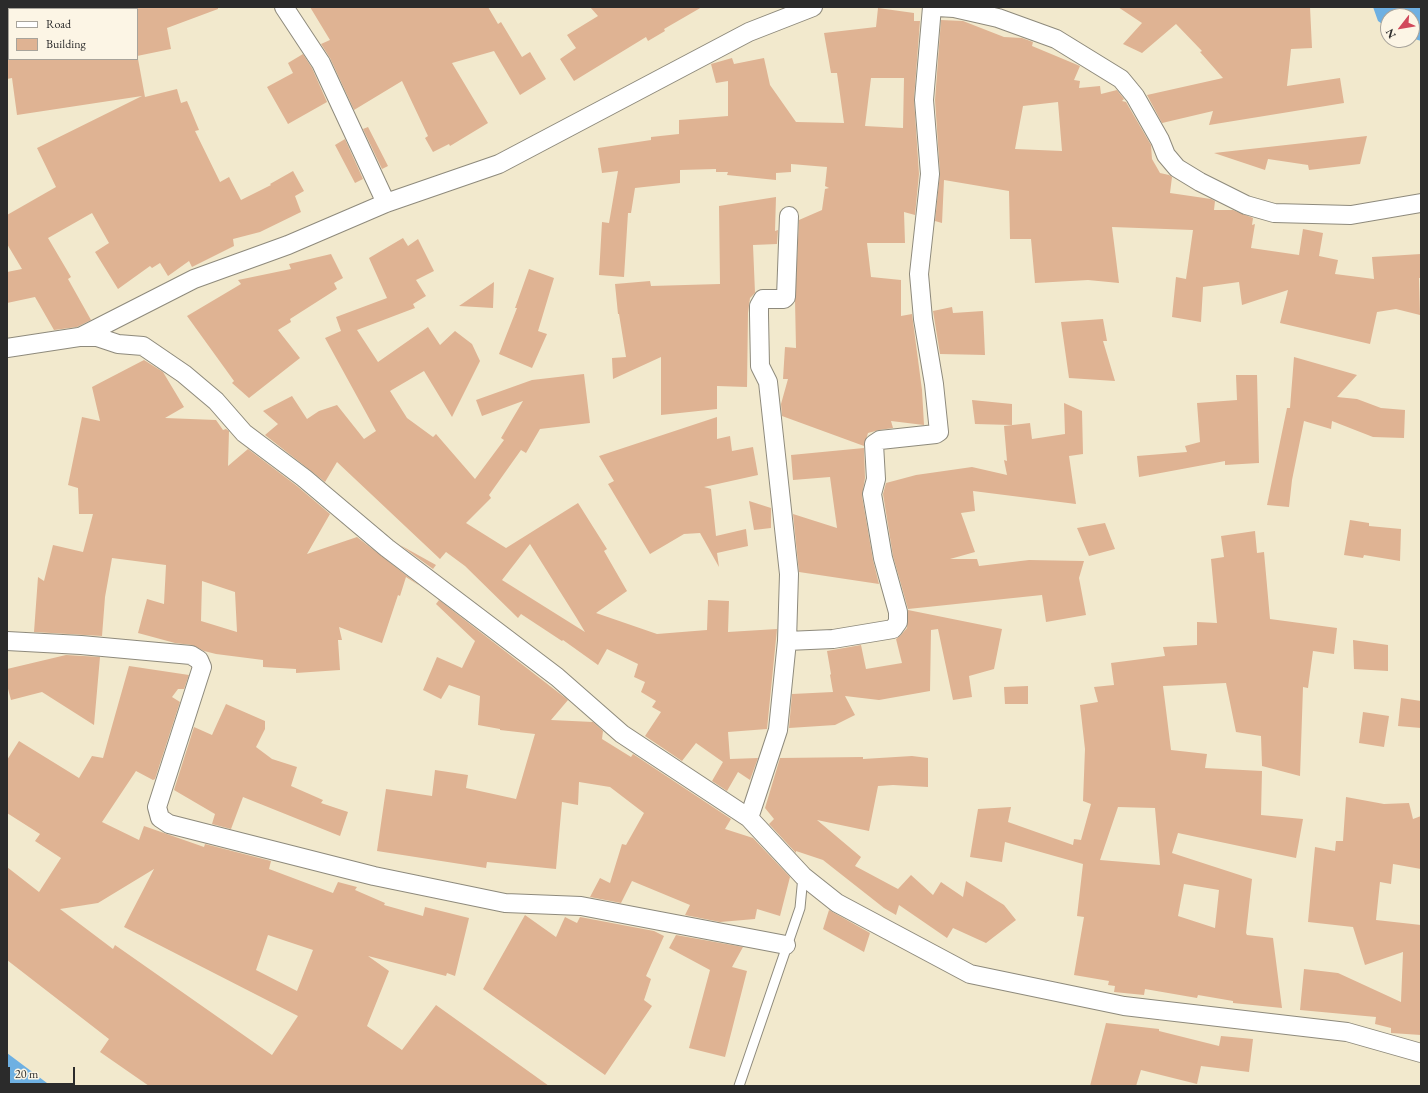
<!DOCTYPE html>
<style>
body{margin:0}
#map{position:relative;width:1428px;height:1093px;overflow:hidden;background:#f2e9cd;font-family:"EB Garamond",serif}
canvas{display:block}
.frame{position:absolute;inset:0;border:8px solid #2b2b2b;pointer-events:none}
.legend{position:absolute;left:8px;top:8px;width:130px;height:52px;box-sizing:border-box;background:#fcf5e5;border:1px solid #a8a49b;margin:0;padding:5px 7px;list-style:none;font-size:12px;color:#2b2b2b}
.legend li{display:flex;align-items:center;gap:8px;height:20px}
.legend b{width:20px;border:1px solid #a8a49b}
.north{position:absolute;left:1380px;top:8px;width:40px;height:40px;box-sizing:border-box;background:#fcf5e5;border:1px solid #a8a49b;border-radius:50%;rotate:239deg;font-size:11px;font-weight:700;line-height:16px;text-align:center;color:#2b2b2b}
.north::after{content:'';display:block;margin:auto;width:14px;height:18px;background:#d1495b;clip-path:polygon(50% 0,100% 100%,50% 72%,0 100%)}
.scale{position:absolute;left:8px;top:1067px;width:67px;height:18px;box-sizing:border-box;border:2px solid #2b2b2b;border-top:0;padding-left:5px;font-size:12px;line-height:14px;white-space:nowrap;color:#2b2b2b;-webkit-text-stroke:3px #fcf5e5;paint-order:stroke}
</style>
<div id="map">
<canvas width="1428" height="1093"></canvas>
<div class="frame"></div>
<ul class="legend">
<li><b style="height:5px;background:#fff"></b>Road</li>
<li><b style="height:11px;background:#dfb393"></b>Building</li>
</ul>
<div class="north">N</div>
<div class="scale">20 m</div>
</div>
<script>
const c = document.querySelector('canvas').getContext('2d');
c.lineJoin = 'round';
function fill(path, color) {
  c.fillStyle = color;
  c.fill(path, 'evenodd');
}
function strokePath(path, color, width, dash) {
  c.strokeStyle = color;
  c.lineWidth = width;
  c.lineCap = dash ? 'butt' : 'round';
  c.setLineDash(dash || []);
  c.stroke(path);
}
fill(new Path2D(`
 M 1373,7 L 1421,7 L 1421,41 L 1412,38 L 1412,16 L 1388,16 L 1388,28 L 1378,21 Z
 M 7,1053 L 51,1086 L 7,1086 Z`), '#6eb0e2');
fill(new Path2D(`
 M 137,7 L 218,7 L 218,9 L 167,28 L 171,49 L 137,56 Z
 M 310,7 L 488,7 L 498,24 L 501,22 L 522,57 L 530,52 L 546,79 L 520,95 L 494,51 L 452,63 L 488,123 L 450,146 L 449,144 L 433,152 L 425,138 L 428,136 L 402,81 L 354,110 L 330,58 L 321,44 L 330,40 Z
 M 590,7 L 702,7 L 664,29 L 665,31 L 648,41 L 646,37 L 574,81 L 560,59 L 576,48 L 567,35 L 598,16 Z
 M 1118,7 L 1310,7 L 1312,48 L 1291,49 L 1287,86 L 1340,78 L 1344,103 L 1209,125 L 1213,111 L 1162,123 L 1147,95 L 1223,78 L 1200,52 L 1202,51 L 1176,24 L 1142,53 L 1123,44 L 1142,23 Z
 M 878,8 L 914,13 L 914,21 L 920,21 L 914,99 L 919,174 L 915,215 L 904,212 L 905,243 L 867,243 L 871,277 L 901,280 L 901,316 L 912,314 L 922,390 L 924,425 L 891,421 L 893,428 L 879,430 L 868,433 L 864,446 L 782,416 L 781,404 L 788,379 L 783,379 L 785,347 L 796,348 L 795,300 L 799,220 L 822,210 L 825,189 L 829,188 L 825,186 L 827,167 L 791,164 L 791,172 L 776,173 L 776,180 L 727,175 L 728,172 L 716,172 L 716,169 L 680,170 L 680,183 L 635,188 L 631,213 L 628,213 L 624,277 L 599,275 L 602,222 L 609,223 L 618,171 L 602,173 L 598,148 L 651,140 L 651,137 L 679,134 L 679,120 L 728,116 L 728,81 L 716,83 L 711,64 L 732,58 L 734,64 L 764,58 L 770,85 L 796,122 L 844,123 L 837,73 L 831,73 L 824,33 L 876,27 ZM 871,78 L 904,78 L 903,128 L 865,126 Z
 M 941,20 L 963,21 L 1004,37 L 1022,38 L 1033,42 L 1032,46 L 1080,66 L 1074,80 L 1080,81 L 1079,88 L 1100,86 L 1101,94 L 1117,90 L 1124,99 L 1122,101 L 1126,102 L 1151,145 L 1152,159 L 1160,173 L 1169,175 L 1172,177 L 1170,193 L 1211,199 L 1215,201 L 1214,210 L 1233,210 L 1253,218 L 1252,225 L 1255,224 L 1251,248 L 1299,255 L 1303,229 L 1323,233 L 1319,256 L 1338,260 L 1335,274 L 1374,279 L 1372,257 L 1421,254 L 1421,278 L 1419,278 L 1420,315 L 1396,309 L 1377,312 L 1370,344 L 1280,323 L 1288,290 L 1242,305 L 1239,282 L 1203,287 L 1201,322 L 1172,317 L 1176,277 L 1186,279 L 1193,230 L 1112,227 L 1119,283 L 1088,280 L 1035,283 L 1031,239 L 1010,239 L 1009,191 L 944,180 L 942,223 L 935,221 L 940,173 L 935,100 ZM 1058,102 L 1062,151 L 1015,149 L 1023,106 Z
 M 303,54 L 312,68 L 327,102 L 288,124 L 267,87 L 293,73 L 288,63 Z
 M 7,59 L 138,59 L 145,97 L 177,89 L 181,103 L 187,101 L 199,130 L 195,131 L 220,182 L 229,177 L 241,200 L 271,185 L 270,184 L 293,171 L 304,191 L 295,196 L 301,212 L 260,232 L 233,239 L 234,246 L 192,267 L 189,261 L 168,276 L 160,263 L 152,268 L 150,266 L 118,289 L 95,252 L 109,243 L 92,213 L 48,238 L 71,277 L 68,279 L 91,320 L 77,327 L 54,330 L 35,297 L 7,303 L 7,272 L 22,269 L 7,244 L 7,215 L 56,187 L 37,148 L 142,96 L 17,115 L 12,78 L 7,79 Z
 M 368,127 L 388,166 L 382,169 L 363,129 Z
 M 1367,136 L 1360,164 L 1309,170 L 1308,165 L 1268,159 L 1265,170 L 1214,153 Z
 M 345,139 L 363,179 L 355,183 L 335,145 Z
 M 776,197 L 775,231 L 778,230 L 777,244 L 753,245 L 755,293 L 750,298 L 748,313 L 747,387 L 717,386 L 717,409 L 661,415 L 661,357 L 613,379 L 612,358 L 626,357 L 619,314 L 618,314 L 615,284 L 650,281 L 651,286 L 720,284 L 719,206 Z
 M 403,238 L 408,246 L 418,239 L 434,271 L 416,280 L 426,296 L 413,304 L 415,308 L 357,330 L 378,362 L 428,327 L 440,345 L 455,331 L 472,344 L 480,361 L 452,417 L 424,371 L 390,391 L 407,418 L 433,437 L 436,434 L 475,479 L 504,440 L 501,438 L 523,401 L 482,416 L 476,400 L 532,380 L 584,374 L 590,423 L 540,429 L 526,453 L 521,450 L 489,495 L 491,498 L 466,523 L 506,548 L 578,503 L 607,549 L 604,551 L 627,591 L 596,613 L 657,634 L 707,630 L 708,600 L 729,601 L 728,632 L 777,629 L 767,729 L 728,732 L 730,759 L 758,758 L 750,780 L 738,772 L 727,791 L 712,781 L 723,762 L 696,743 L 682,761 L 645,736 L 661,712 L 652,707 L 656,701 L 641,692 L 645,682 L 634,677 L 638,664 L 607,649 L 598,665 L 563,640 L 562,641 L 521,614 L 518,618 L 465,566 L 446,552 L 440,559 L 337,462 L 325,482 L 265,435 L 278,424 L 263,411 L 292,396 L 307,419 L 319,411 L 337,405 L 364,439 L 376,431 L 325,338 L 341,331 L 336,317 L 387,298 L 369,258 ZM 530,544 L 576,617 L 585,632 L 502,580 Z
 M 331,254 L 343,278 L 334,283 L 337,289 L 290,319 L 291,322 L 278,330 L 300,358 L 249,398 L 232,383 L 234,381 L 187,316 L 241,284 L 238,280 L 291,269 L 289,264 Z
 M 529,269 L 554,278 L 538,331 L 547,334 L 532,368 L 499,354 L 517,308 L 515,308 Z
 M 494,282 L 493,308 L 459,306 Z
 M 952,307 L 953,313 L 983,311 L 985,355 L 940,354 L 933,311 Z
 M 1103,319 L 1107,341 L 1103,341 L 1115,381 L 1069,378 L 1061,322 Z
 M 1294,357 L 1357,375 L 1337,397 L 1357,399 L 1381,408 L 1405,410 L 1404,438 L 1373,437 L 1332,421 L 1331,429 L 1304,421 L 1292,480 L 1289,507 L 1267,505 L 1287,408 L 1290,408 Z
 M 144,360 L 163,372 L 184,407 L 165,418 L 216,420 L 223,430 L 226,429 L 229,431 L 228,466 L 248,449 L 297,486 L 330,514 L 307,554 L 357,537 L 420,586 L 406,577 L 400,596 L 398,595 L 382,643 L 339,627 L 342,640 L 338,640 L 340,670 L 296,673 L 296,669 L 263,667 L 263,660 L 216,654 L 204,651 L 192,645 L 175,643 L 138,633 L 147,599 L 164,604 L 166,565 L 112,558 L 105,597 L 102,636 L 34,632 L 38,577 L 44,581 L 53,545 L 83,552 L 93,514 L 79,514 L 78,488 L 68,485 L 82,417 L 100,421 L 92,387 ZM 202,581 L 235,592 L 237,632 L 201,621 Z
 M 1236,375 L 1257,375 L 1259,463 L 1225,465 L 1225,461 L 1139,477 L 1137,456 L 1187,452 L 1185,446 L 1200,442 L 1197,403 L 1237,400 Z
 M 972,400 L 1012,404 L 1012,425 L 975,424 Z
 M 1064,403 L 1082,411 L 1083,454 L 1069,456 L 1076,504 L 973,491 L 975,511 L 961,513 L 975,552 L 950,559 L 977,559 L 979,566 L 1029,560 L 1084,561 L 1079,578 L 1086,615 L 1046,622 L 1042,595 L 908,609 L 893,556 L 883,494 L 886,483 L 916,475 L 972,467 L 1007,475 L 1004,460 L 1007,461 L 1004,426 L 1030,423 L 1032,439 L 1065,434 Z
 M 717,417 L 717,439 L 730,436 L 732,451 L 753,447 L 758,475 L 704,487 L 711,489 L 716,536 L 746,529 L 748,546 L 717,553 L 719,567 L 700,533 L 684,534 L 650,554 L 608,484 L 614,481 L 599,456 Z
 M 864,448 L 865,478 L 862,496 L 873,560 L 879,584 L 799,572 L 793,514 L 837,528 L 830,477 L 793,480 L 791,455 Z
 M 749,501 L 771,508 L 771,528 L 754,530 Z
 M 1350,520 L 1369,523 L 1369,526 L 1401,529 L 1400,561 L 1364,555 L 1363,558 L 1344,555 Z
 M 1105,523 L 1115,549 L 1089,556 L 1077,528 Z
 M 1255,531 L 1257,553 L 1264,552 L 1270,619 L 1337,628 L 1334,654 L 1313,651 L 1308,688 L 1303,687 L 1300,776 L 1262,766 L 1261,736 L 1236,732 L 1226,683 L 1163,686 L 1171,750 L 1207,754 L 1205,768 L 1262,771 L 1261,815 L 1303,819 L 1296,858 L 1178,833 L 1172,853 L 1252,879 L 1246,933 L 1247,935 L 1273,938 L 1282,1008 L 1233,1003 L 1233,1001 L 1198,995 L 1197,998 L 1145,989 L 1144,995 L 1114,992 L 1115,986 L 1108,985 L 1109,981 L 1074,975 L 1084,917 L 1077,916 L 1083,864 L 1005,842 L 1002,862 L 970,857 L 978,809 L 1011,807 L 1008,822 L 1073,845 L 1074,839 L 1081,840 L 1091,804 L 1083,801 L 1085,749 L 1080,705 L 1098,702 L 1094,687 L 1114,685 L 1111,663 L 1165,656 L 1163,647 L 1197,645 L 1197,622 L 1217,623 L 1211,559 L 1224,557 L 1221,536 ZM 1118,807 L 1155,808 L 1160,865 L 1100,860 ZM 1184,884 L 1219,890 L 1215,928 L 1178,916 Z
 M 400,545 L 436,565 L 433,569 Z
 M 439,600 L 568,700 L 551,720 L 593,722 L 603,731 L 602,739 L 631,757 L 633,754 L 731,819 L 725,829 L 753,838 L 790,877 L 780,916 L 757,909 L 755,919 L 720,922 L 685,915 L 690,905 L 632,881 L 621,903 L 590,897 L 600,878 L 610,883 L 622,844 L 626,845 L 644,813 L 610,787 L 579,782 L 578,805 L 562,802 L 556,869 L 487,862 L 486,868 L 377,851 L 386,789 L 432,796 L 435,770 L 468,775 L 466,788 L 516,799 L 535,734 L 500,730 L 500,729 L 478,725 L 480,696 L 449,685 L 441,699 L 423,690 L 437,657 L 462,668 L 475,641 L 436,604 Z
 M 908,610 L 1002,629 L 994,669 L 969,676 L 972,697 L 953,700 L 938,629 L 931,630 L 930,691 L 879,700 L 845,696 L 855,715 L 835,725 L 789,728 L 792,694 L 833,692 L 830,675 L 831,674 L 827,651 L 861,645 L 866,669 L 902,663 L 896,639 L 901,635 L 907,628 Z
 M 1353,640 L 1388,645 L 1388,671 L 1354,669 Z
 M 66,655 L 100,657 L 94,725 L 42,692 L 11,700 L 7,685 L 7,669 Z
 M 129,666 L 189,675 L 184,689 L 178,689 L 172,697 L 180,702 L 155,779 L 153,780 L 136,771 L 102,822 L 139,840 L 144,826 L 204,847 L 205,844 L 271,861 L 269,869 L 333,893 L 338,882 L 357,887 L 355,890 L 385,903 L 384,905 L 423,916 L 425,907 L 469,918 L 455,976 L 447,973 L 446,976 L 368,956 L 389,971 L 367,1026 L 402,1050 L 436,1005 L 549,1086 L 149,1086 L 100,1052 L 109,1039 L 7,960 L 7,867 L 39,892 L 61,858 L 35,841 L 40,834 L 7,813 L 7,760 L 19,741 L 79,778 L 92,756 L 103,758 ZM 154,869 L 124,927 L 298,1016 L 272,1055 L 115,945 L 113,949 L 60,909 L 98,903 ZM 268,935 L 313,950 L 297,991 L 256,970 Z
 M 1028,686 L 1028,704 L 1005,704 L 1004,687 Z
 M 1401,698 L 1421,701 L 1421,728 L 1398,726 Z
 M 226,704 L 265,721 L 265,729 L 256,747 L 272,759 L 297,767 L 291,786 L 323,800 L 321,803 L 348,812 L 340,836 L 243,797 L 231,829 L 212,824 L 215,814 L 174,790 L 194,727 L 212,735 Z
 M 1363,712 L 1389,716 L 1384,747 L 1359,743 Z
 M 912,756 L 928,758 L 928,787 L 893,785 L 878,786 L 869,831 L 817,820 L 861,857 L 855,866 L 898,889 L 911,875 L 933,895 L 941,882 L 963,897 L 966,881 L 1004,905 L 1016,920 L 986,943 L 953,928 L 947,938 L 899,905 L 896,915 L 884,908 L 823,860 L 796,851 L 796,853 L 769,824 L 774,819 L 765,808 L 780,758 L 863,757 L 863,759 Z
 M 1346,797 L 1384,804 L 1409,803 L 1413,819 L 1421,816 L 1421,869 L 1393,864 L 1391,884 L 1380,882 L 1376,920 L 1421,925 L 1421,1035 L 1391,1033 L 1391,1028 L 1375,1024 L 1376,1017 L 1300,1010 L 1304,969 L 1338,973 L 1401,1002 L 1403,952 L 1365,965 L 1353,927 L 1308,922 L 1315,847 L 1335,851 L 1336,841 L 1343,841 Z
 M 829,910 L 870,933 L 864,952 L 823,929 Z
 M 525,915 L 556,937 L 565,917 L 577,923 L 580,917 L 654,931 L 664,936 L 646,976 L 651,979 L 644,1000 L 652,1006 L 605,1075 L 483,989 Z
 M 676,935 L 743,947 L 732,967 L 747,971 L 725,1057 L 689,1048 L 710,970 L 669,948 Z
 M 1106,1023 L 1159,1029 L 1159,1031 L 1219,1046 L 1221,1036 L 1253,1039 L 1249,1072 L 1201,1066 L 1197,1084 L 1141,1070 L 1136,1086 L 1090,1086 Z`), '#dfb393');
const lane = new Path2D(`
 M 739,1086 L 800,908 L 803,876`);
const street = new Path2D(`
 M 77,7 L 77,9
 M 284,7 L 321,63 L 386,203
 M 937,7 L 954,8 L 998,18 L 1056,39 L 1121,79 L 1135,96 L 1160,140 L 1166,155 L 1177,168 L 1200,182 L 1246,205 L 1274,213 L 1351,215 L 1421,203
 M 118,9 L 123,7
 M 82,336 L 194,279 L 288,245 L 386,203 L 499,164 L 749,32 L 813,7
 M 7,348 L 79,337 L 97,337 L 118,344 L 143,346 L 184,374 L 216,401 L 244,433 L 304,478 L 387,548 L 557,677 L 622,734 L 749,818 L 803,876 L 837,903 L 970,974 L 1124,1006 L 1347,1032 L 1421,1053
 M 7,641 L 81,645 L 191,655 L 199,660 L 202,667 L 157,807 L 160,818 L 169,824 L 374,876 L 505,903 L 581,906 L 786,945
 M 787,641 L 833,639 L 893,629 L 898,622 L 898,612 L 883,558 L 872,494 L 876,479 L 874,444 L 880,440 L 936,434 L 939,432 L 934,384 L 923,319 L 919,274 L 930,174 L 924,100 L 932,7
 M 749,818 L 778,730 L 787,641 L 789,574 L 768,382 L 760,366 L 759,315 L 759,306 L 763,299 L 784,299 L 786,297 L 789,216`);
strokePath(lane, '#8e8a7c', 11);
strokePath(street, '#8e8a7c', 20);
strokePath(lane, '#fff', 9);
strokePath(street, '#fff', 18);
</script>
